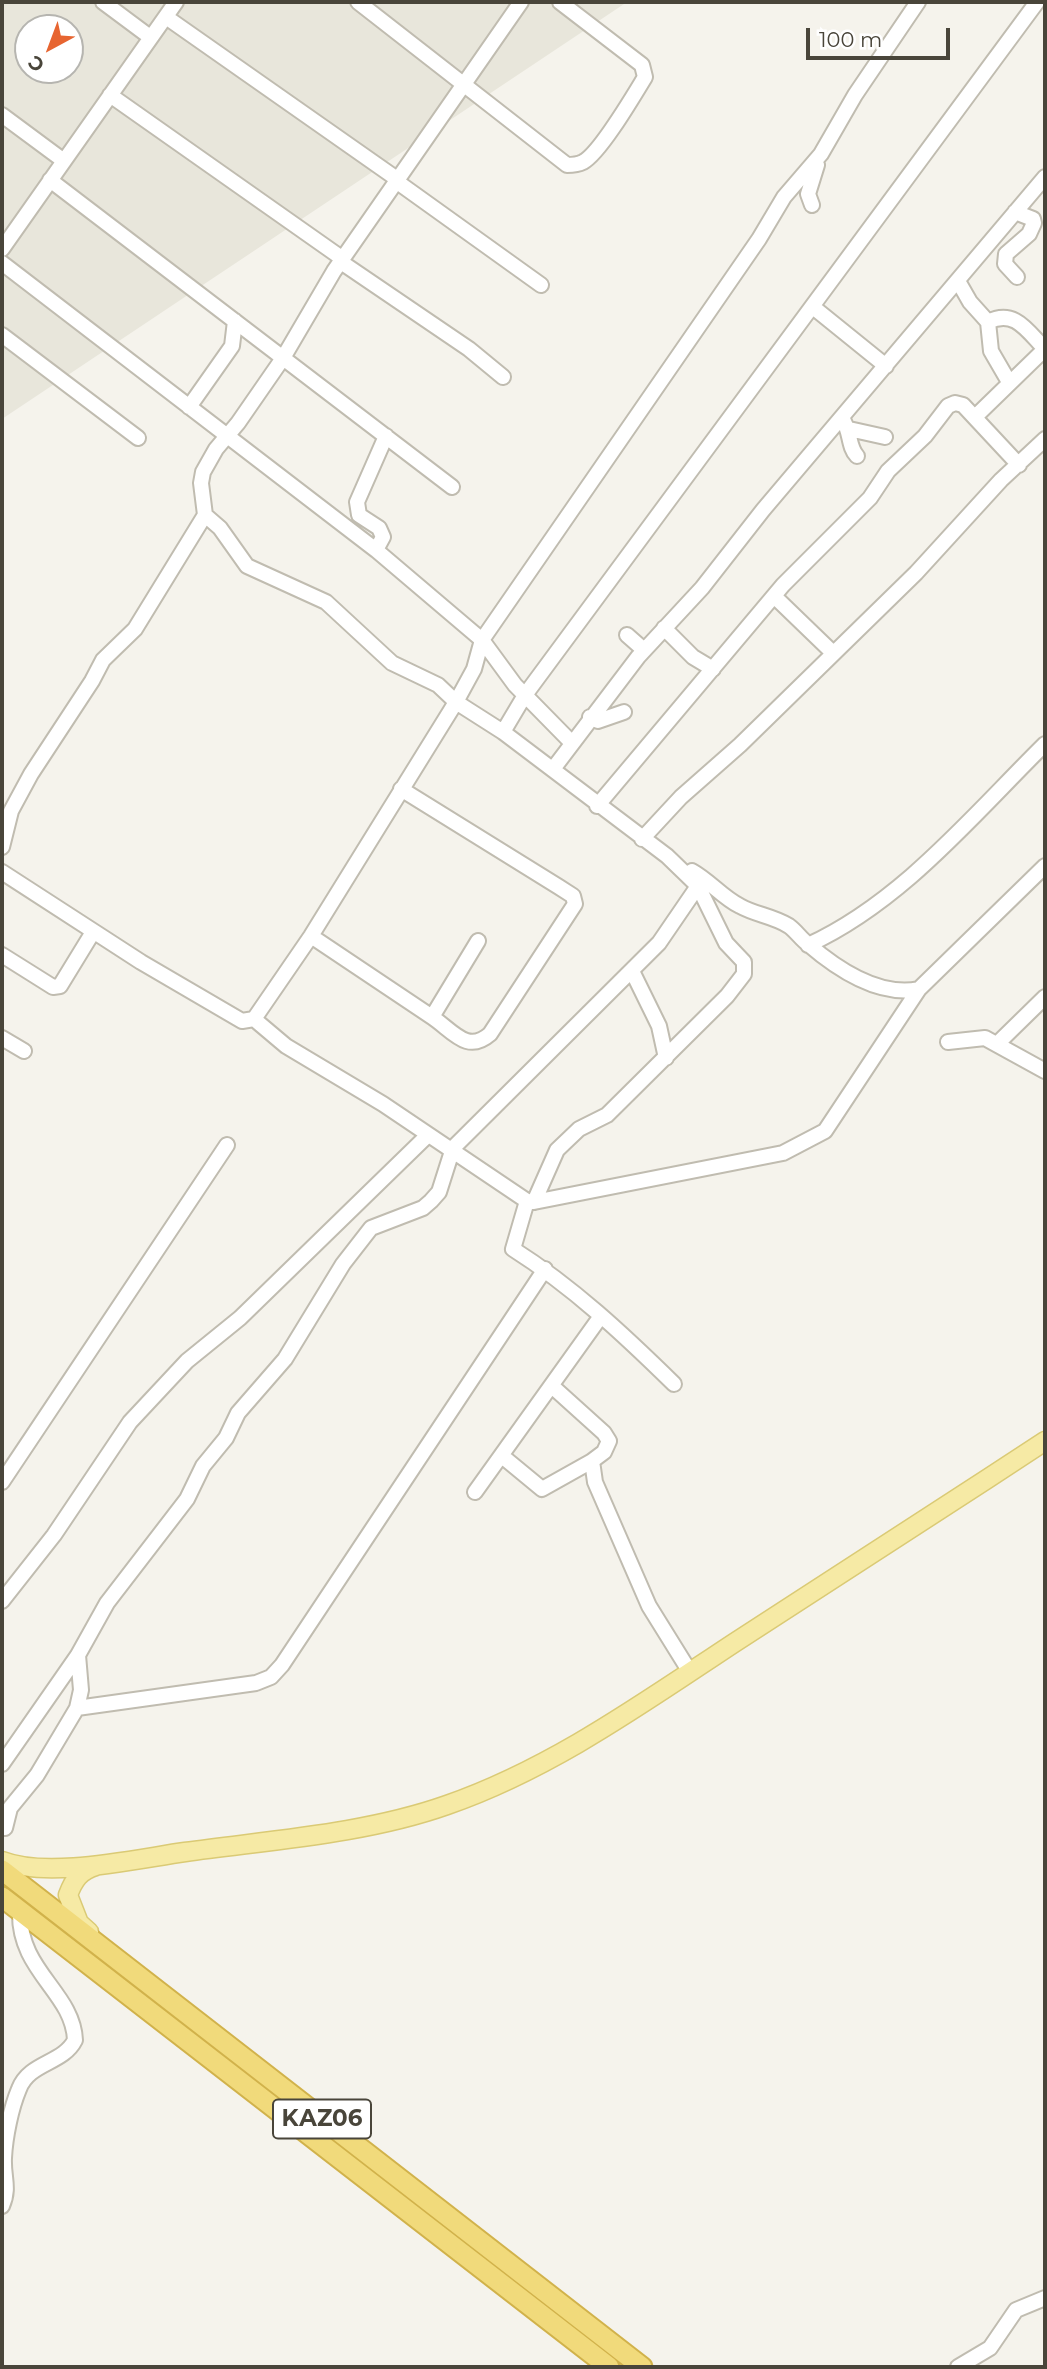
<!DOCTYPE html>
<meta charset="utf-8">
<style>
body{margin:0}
#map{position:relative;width:1047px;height:2369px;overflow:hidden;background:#f5f3ec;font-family:Montserrat,sans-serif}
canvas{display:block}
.frame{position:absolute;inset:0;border:4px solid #49453a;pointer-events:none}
.north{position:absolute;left:14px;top:14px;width:70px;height:70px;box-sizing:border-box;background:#fff;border:2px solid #b6b5b0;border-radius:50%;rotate:221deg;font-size:19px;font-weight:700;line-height:28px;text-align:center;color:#49453a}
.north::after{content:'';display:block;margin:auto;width:24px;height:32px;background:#e76531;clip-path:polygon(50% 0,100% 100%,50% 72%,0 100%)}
.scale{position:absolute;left:806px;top:28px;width:144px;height:32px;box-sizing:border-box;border:4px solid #49453a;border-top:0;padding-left:9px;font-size:21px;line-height:24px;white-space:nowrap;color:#49453a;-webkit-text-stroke:5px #fff;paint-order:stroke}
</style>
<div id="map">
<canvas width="1047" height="2369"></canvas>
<div class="frame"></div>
<div class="north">С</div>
<div class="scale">100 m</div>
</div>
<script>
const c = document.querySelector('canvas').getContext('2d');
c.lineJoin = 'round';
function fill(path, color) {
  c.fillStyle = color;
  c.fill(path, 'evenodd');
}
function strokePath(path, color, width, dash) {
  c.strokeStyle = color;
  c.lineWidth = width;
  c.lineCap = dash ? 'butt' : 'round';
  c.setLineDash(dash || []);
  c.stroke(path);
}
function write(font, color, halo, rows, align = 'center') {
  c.font = font + ' Montserrat,sans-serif';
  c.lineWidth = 5;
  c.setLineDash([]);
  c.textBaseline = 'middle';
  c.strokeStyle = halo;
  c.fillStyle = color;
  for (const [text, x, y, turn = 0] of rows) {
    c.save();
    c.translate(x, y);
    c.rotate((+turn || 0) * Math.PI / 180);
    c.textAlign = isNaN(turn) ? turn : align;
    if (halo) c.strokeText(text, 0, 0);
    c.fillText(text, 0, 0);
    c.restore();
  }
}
fill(new Path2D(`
 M 2,2 L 627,2 L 2,419 ZM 28,28 L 70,28 L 70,70 L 28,70 Z`), '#e8e6db');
const minor = new Path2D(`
 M 103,2 L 150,37
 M 358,2 L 567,165 C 572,165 579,164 583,162 C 600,153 634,95 645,77 L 642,65 L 560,2
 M 166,17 L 397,179
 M 110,95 L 343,259
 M 2,115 L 64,161
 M 50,180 L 452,487
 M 396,181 L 541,285
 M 812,205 L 808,194 L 817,165
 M 1015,212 L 1033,219 L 1034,223 L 1029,234 L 1006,254 L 1005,264 L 1017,277
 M 2,249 L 176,2
 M 341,262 L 469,349 L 503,377
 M 2,263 L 376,550 L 383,537 L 379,528 L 359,515 L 357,502 L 386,436
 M 958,281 L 970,302 L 988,322 L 991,351 L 1009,382
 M 813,307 L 886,366
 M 988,322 C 1015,308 1028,332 1045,349
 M 2,335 L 138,438
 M 189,407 L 232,346 L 235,321
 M 976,416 L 1045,349
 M 842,418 C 851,431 848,447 857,456
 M 849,429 L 885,437
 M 205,515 L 220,528 L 247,566 L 326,602 L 392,663 L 438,685 L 456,702 L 503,732
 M 376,550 L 482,640 L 515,685 L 571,742
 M 774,596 L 832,652
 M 664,628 L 693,657 L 713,669
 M 627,635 L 644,650
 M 590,717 L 598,721 L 624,712
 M 553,769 L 638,657 L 702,588 L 763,510 L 1045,177
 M 401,789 L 559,887 L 573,896 L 575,904 L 490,1034 C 467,1054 453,1031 432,1017
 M 597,806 L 783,585 L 870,498 L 888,471 L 925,436 L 948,406 L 955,403 L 963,405 L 1019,465
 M 642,839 L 681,797 L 740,745 L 916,573 L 1001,480 L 1045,439
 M 2,847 L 11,811 L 31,774 L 92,681 L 103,660 L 135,629 L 205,515 L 201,483 L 203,472 L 216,449 L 238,423 L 283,358 L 334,271 L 521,2
 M 692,871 C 710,881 722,897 740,906 C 756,915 773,916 789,926 C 796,931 801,939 808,944 C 837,969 879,997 919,989 L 1045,866
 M 2,872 L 141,962 L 242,1021 L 254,1019 L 311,936 L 456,702 L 474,669 L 482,640 L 759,239 L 784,197 L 821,154 L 855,95 L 918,2
 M 311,936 L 432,1017 L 478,941
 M 808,945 C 902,902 973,815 1045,744
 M 2,955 L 53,987 L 60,986 L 93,932
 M 632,971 L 659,1026 L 666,1058
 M 254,1019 L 286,1046 L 383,1104 L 527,1201 L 534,1202 L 783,1153 L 825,1131 L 919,989
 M 2,1038 L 24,1051
 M 948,1042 L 985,1038 L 1045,1071
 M 998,1043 L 1045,997
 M 527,1201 L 513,1249 C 573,1287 624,1335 674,1384
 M 534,1202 L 557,1150 L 579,1129 L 607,1115 L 727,996 L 744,974 L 744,962 L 726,943 L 698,886
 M 553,1387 L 604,1433 L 609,1441 L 604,1452 L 592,1461 L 595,1482 L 649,1606 L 690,1672
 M 502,1456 L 542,1489 L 592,1461
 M 2,1482 L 227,1145
 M 475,1492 L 601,1316
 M 2,1601 L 54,1535 L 130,1422 L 187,1361 L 240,1318 L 428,1135
 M 77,1708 L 256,1683 L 271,1677 L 282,1665 L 545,1269
 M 2,1764 L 78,1655
 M 5,1828 L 10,1808 L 37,1775 L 77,1708 L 81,1690 L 78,1655 L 107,1603 L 187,1499 L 203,1466 L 226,1438 L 238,1413 L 285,1359 L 343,1264 L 371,1228 L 423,1208 L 431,1201 L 439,1192 L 453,1148 L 659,943 L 698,886 L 667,856 L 503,732 L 525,695 L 1037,2
 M 2,2206 C 10,2188 3,2177 4,2158 C 5,2137 11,2108 19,2089 C 29,2062 63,2064 75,2040 C 73,1992 18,1971 20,1911
 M 958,2367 L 990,2348 L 1016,2310 L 1045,2298`);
const major = new Path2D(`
 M 2,1861 C 48,1879 135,1859 185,1852 C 271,1840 365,1834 447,1805 C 551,1769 643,1703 734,1643 C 838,1575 942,1509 1045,1441
 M 89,1932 L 79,1923 L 68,1895 C 74,1879 80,1871 96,1866`);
const highway = new Path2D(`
 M 2,1870 L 642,2367
 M 2,1897 L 609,2367`);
strokePath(minor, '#c0bcb0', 18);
strokePath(major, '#daca75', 21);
strokePath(highway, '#d1b24b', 23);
strokePath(minor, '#fff', 14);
strokePath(major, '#f6eaa5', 18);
strokePath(highway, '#f1da7b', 19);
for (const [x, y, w] of [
 [322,2119,98]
]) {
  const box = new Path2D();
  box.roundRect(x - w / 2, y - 19.5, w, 39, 5);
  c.fillStyle = '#fff';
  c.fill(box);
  strokePath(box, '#49453a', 2);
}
write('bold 23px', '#49453a', null, [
 ["KАZ06",322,2119]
]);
</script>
